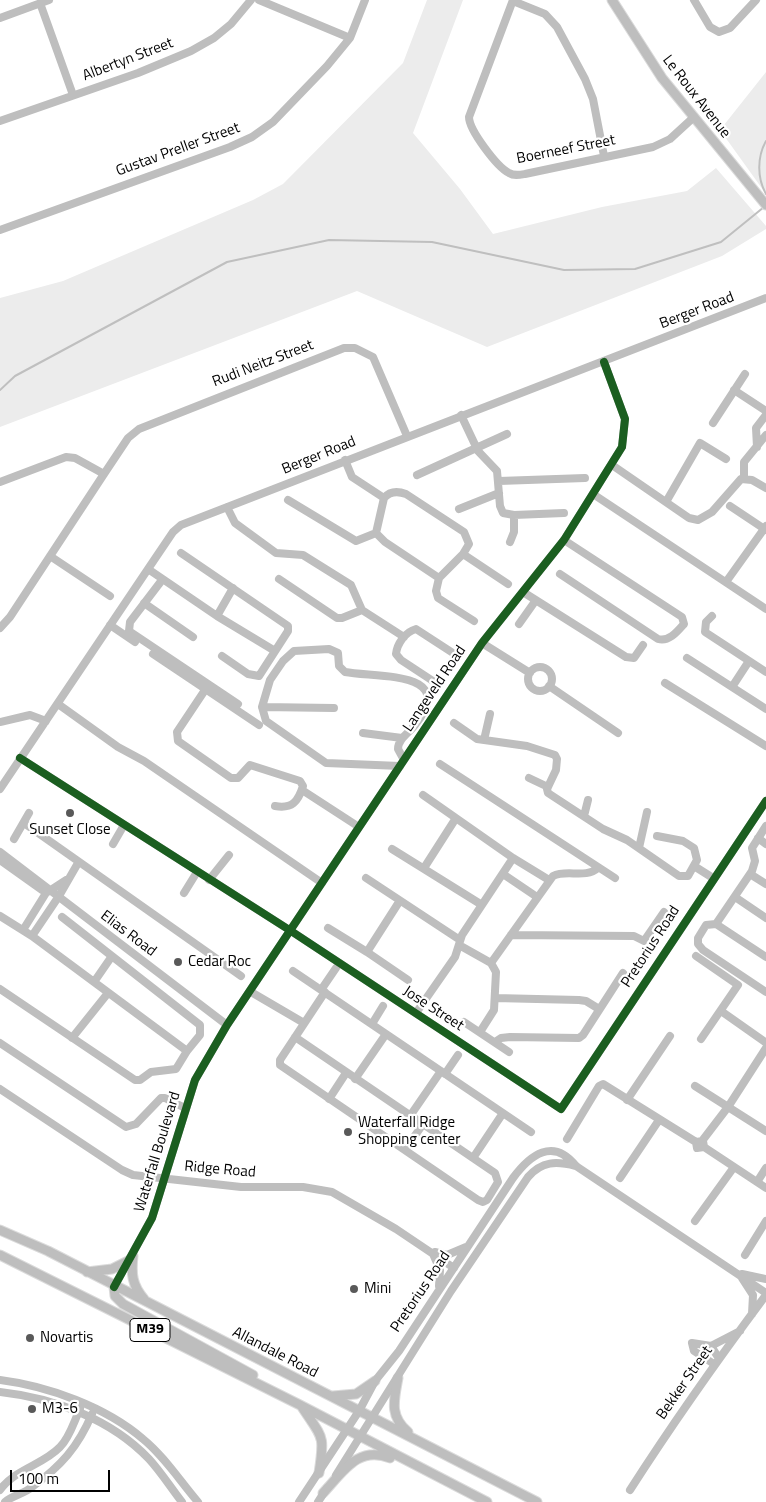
<!DOCTYPE html>
<style>
body{margin:0}
#map{position:relative;width:766px;height:1502px;overflow:hidden;background:#fff;font-family:"Titillium Web",sans-serif}
canvas{display:block}
.scale{position:absolute;left:10px;top:1470px;width:100px;height:22px;box-sizing:border-box;border:2px solid #000;border-top:0;padding-left:6px;font-size:15px;line-height:18px;white-space:nowrap;color:#000;-webkit-text-stroke:4px #fff;paint-order:stroke}
</style>
<div id="map">
<canvas width="766" height="1502"></canvas>
<div class="scale">100 m</div>
</div>
<script>
const c = document.querySelector('canvas').getContext('2d');
c.lineJoin = 'round';
function fill(path, color) {
  c.fillStyle = color;
  c.fill(path, 'evenodd');
}
function strokePath(path, color, width, dash) {
  c.strokeStyle = color;
  c.lineWidth = width;
  c.lineCap = dash ? 'butt' : 'round';
  c.setLineDash(dash || []);
  c.stroke(path);
}
function write(font, color, halo, rows, align = 'center') {
  c.font = font + ' "Titillium Web",sans-serif';
  c.lineWidth = 4.5;
  c.setLineDash([]);
  c.textBaseline = 'middle';
  c.strokeStyle = halo;
  c.fillStyle = color;
  for (const [text, x, y, turn = 0] of rows) {
    c.save();
    c.translate(x, y);
    c.rotate((+turn || 0) * Math.PI / 180);
    c.textAlign = isNaN(turn) ? turn : align;
    if (halo) c.strokeText(text, 0, 0);
    c.fillText(text, 0, 0);
    c.restore();
  }
}
fill(new Path2D(`
 M 427,0 L 463,0 L 413,133 L 460,189 L 493,234 L 602,207 L 687,191 L 716,168 L 766,226 L 766,229 L 722,256 L 487,347 L 357,291 L 0,427 L 0,298 L 63,281 L 253,200 L 283,184 L 403,63 Z
 M 766,72 L 766,194 L 720,130 Z`), '#ececec');
strokePath(new Path2D(`
 M 766,141 C 757,157 757,178 766,194
 M 0,390 L 15,376 L 227,262 L 329,240 L 432,242 L 564,270 L 635,269 L 721,242 L 764,207`), '#bfbfbf', 2);
const major = new Path2D(`
 M 612,0 L 662,78 L 766,205
 M 0,1230 L 48,1251 L 537,1502
 M 0,1255 L 300,1405 L 487,1502
 M 133,1256 C 131,1274 132,1285 144,1299
 M 87,1272 L 112,1269 L 130,1260
 M 114,1287 L 115,1296 L 123,1304 L 253,1375
 M 398,1378 C 394,1400 389,1416 408,1432
 M 333,1396 L 356,1394 L 375,1381
 M 302,1407 C 323,1439 325,1434 319,1473
 M 323,1493 C 343,1472 358,1445 390,1458`);
strokePath(major, '#dbdbdb', 11);
strokePath(new Path2D(`
 M 259,0 L 350,38
 M 513,0 L 469,117 C 469,130 497,167 509,173 C 514,176 519,175 525,174 L 653,147 L 670,139 L 694,117
 M 694,0 L 710,27 L 719,32 L 730,28 L 756,0
 M 513,1 L 545,14 L 557,27 L 585,79 L 593,99 L 604,156
 M 40,3 L 73,95
 M 0,18 L 49,0
 M 0,121 L 138,73 L 191,51 L 214,38 L 231,24 L 251,0
 M 0,230 L 230,147 L 252,137 L 273,122 L 327,66 L 350,38 L 365,0
 M 734,390 L 766,411
 M 461,415 L 478,451 L 497,471 L 500,506 L 503,513 L 514,515 L 564,513
 M 713,423 L 745,374
 M 757,447 L 756,428 L 766,415
 M 345,460 L 352,477 L 384,498
 M 612,465 L 689,518 L 698,520 L 712,512 L 741,479 L 752,480 L 766,488
 M 104,474 L 128,438 L 139,429 L 344,348 L 355,348 L 373,357 L 407,436
 M 417,475 L 507,434
 M 744,479 L 744,462 L 766,435
 M 499,481 L 585,478
 M 0,482 L 66,457 L 75,458 L 104,474 L 10,617 L 0,628
 M 593,494 L 766,609
 M 288,500 L 356,541 L 376,533 L 384,498 C 390,491 398,491 406,494 L 464,532 L 469,544 L 463,554 L 439,578 L 385,542 L 376,533
 M 666,502 L 700,443 L 726,459
 M 730,506 L 766,530
 M 227,507 L 235,523 L 276,553 L 303,555 L 351,585 L 362,610 L 404,637
 M 459,509 L 499,493
 M 510,542 L 514,532 L 514,515
 M 181,553 L 288,626 L 288,631 L 259,676 L 248,674 L 222,656
 M 463,554 L 508,584
 M 50,556 L 110,596
 M 148,569 L 217,616 L 275,651
 M 560,574 L 658,639 C 669,642 677,632 684,624 L 682,617 L 564,540
 M 439,578 L 436,591 L 438,598 L 474,621
 M 279,579 L 337,618 L 342,618 L 362,610
 M 162,580 L 130,622 L 129,631 L 238,704
 M 726,582 L 766,526
 M 523,592 L 626,657 L 634,658 L 643,645
 M 144,603 L 193,637
 M 217,616 L 233,588
 M 712,616 L 706,622 L 705,632 L 766,672
 M 519,624 L 536,600
 M 110,625 L 135,642
 M 482,643 L 530,673
 M 153,654 L 259,725
 M 687,658 L 766,709
 M528 679a12 12 0 1 1 24 0a12 12 0 1 1-24 0Z
 M 665,683 L 766,746
 M 439,685 L 401,660 L 396,654 C 397,644 405,632 416,629 L 456,655
 M 549,686 L 618,733
 M 732,687 L 749,661
 M 205,690 L 177,732 L 178,741 L 231,778 L 238,778 L 250,765 L 300,781 L 303,786 C 298,802 292,809 275,806
 M 58,704 L 118,747 L 144,761 L 322,883
 M 262,707 L 334,708
 M 0,722 L 30,715 L 46,721
 M 454,723 L 477,739 L 527,746 L 555,755 L 557,759 L 556,770 L 547,789 L 548,793 L 603,829 L 627,840 L 679,876 L 688,876 L 697,860 L 694,848 L 683,841 L 657,836
 M 363,733 L 402,738
 M 484,740 L 490,714
 M 20,758 L 291,931 L 561,1109 L 766,801
 M 440,764 L 615,878
 M 400,766 L 326,763 L 266,721 L 262,707 L 270,680 L 283,661 L 294,651 L 329,649 L 338,653 L 339,666 L 345,672 C 377,678 459,670 415,725 C 409,733 398,739 398,749 L 404,760
 M 529,778 L 548,787
 M 0,789 L 148,569 L 173,532 L 181,525 L 766,298
 M 302,790 L 359,827
 M 423,795 L 513,858 L 549,880
 M 584,816 L 588,800
 M 24,823 L 241,976
 M 758,838 L 766,844
 M 14,839 L 29,813
 M 113,844 L 124,825
 M 639,848 L 647,812
 M 392,849 L 482,905
 M 0,852 L 227,1025
 M 0,860 L 42,890
 M 694,866 L 713,878
 M 424,868 L 456,818
 M 503,874 L 537,897
 M 750,874 L 766,884
 M 366,878 L 460,940
 M 209,880 L 229,855
 M 184,893 L 197,872
 M 735,897 L 766,918
 M 0,916 L 32,936 L 187,1051 L 176,1069 L 151,1072 L 140,1080 L 135,1080 L 0,989
 M 62,917 L 200,1025 L 200,1035 L 187,1051
 M 716,924 L 752,871 L 755,861 L 752,848 L 766,826
 M 328,928 L 367,952 L 399,902
 M 23,930 L 46,893 L 66,880
 M 511,935 L 634,936 L 644,941 L 664,912
 M 32,936 L 59,896 L 78,863
 M 459,945 L 491,963 L 496,972 L 494,1010 L 480,1032
 M 367,952 L 408,980
 M 696,956 L 738,985 L 701,1039
 M 766,957 L 716,924 L 706,925 L 698,938 L 698,944 L 703,950 L 766,992
 M 491,963 L 553,876 C 567,869 585,879 598,868
 M 293,971 L 531,1132
 M 94,982 L 112,956
 M 321,990 L 336,968
 M 251,992 L 304,1023
 M 495,998 L 579,1000 L 586,1001 L 599,1009
 M 721,1011 L 765,1042
 M 416,1013 L 455,957 L 462,935 L 513,858
 M 464,1022 L 509,1052
 M 372,1024 L 383,1006
 M 295,1037 L 495,1173 L 498,1182 L 487,1200 L 483,1202 L 478,1200 L 280,1065 L 280,1060 L 325,992
 M 72,1038 L 108,993
 M 495,1042 L 501,1038 L 510,1037 L 579,1038 L 583,1035 L 623,973
 M 0,1043 L 126,1127 L 136,1124 L 161,1098 L 165,1098 L 185,1108
 M 445,1074 L 458,1055
 M 355,1079 L 386,1034
 M 695,1086 L 766,1131
 M 0,1089 L 122,1170 L 133,1175 L 241,1187 L 303,1187 L 332,1192 L 396,1229 L 454,1268
 M 329,1099 L 346,1073
 M 627,1100 L 670,1036
 M 410,1116 L 441,1071
 M 567,1139 L 599,1086 L 603,1084 L 696,1142
 M 702,1141 L 728,1107 L 766,1048
 M 704,1147 L 697,1148 L 696,1142 L 703,1141 L 704,1147 L 766,1188
 M 405,1150 L 423,1124
 M 473,1158 L 503,1113
 M 620,1178 L 659,1120
 M 757,1182 L 766,1168
 M 695,1221 L 734,1167
 M 435,1252 L 447,1255 L 466,1247
 M 433,1254 L 440,1270 L 439,1286
 M 745,1255 L 766,1221
 M 742,1274 L 766,1279
 M 742,1278 L 753,1295 L 752,1314
 M 114,1287 L 152,1218 L 195,1080 L 227,1025 L 482,643 L 564,540 L 622,447 L 625,419 L 604,362
 M 711,1346 L 740,1331
 M 714,1364 L 694,1351 L 692,1343 L 711,1346 L 718,1357
 M 0,1380 C 48,1386 106,1407 143,1439 C 164,1456 180,1481 198,1502
 M 0,1392 C 54,1398 111,1419 149,1459 C 161,1472 171,1488 182,1502
 M 336,1475 L 451,1291 L 528,1177 C 542,1161 556,1161 576,1166
 M 0,1490 C 15,1469 43,1465 60,1447 C 70,1437 74,1421 80,1409
 M 630,1490 C 673,1423 719,1358 766,1295
 M 5,1502 C 13,1495 24,1494 32,1487 C 61,1466 78,1447 92,1414
 M 299,1502 L 359,1411 L 375,1381 L 399,1351 L 513,1178 C 530,1155 553,1137 576,1166 L 766,1293
 M 318,1502 L 327,1488`), '#bebebe', 8);
strokePath(major, '#bebebe', 9);
strokePath(new Path2D(`
 M 20,758 L 291,931 L 561,1109 L 766,801
 M 114,1287 L 152,1218 L 195,1080 L 227,1025 L 482,643 L 564,540 L 622,447 L 625,419 L 604,362`), '#1b5e20', 8);
for (const [x, y, r, color] of [
 [70,813,5,"#595959"],
 [178,962,5,"#595959"],
 [348,1132,5,"#595959"],
 [354,1289,5,"#595959"],
 [30,1338,5,"#595959"],
 [32,1409,5,"#595959"]
]) {
  const dot = new Path2D();
  dot.arc(x, y, r, 0, 2 * Math.PI);
  c.fillStyle = color;
  c.fill(dot);
  strokePath(dot, '#fff', 2);
}
for (const [x, y, w] of [
 [150,1330,40]
]) {
  const box = new Path2D();
  box.roundRect(x - w / 2, y - 11.5, w, 23, 4);
  c.fillStyle = '#fff';
  c.fill(box);
  strokePath(box, '#000', 1);
}
write('bold 14px', '#000', null, [
 ["M39",150,1330]
]);
write('15px', '#000', '#fff', [
 ["Albertyn Street",128,60,-21],
 ["Le Roux Avenue",696,97,52],
 ["Gustav Preller Street",178,150,-20],
 ["Boerneef Street",566,150,-11],
 ["Berger Road",697,311,-21],
 ["Rudi Neitz Street",263,364,-21],
 ["Berger Road",319,456,-22],
 ["Langeveld Road",435,689,-56],
 ["Elias Road",128,934,37],
 ["Pretorius Road",651,947,-57],
 ["Jose Street",433,1009,33],
 ["Waterfall Boulevard",158,1152,-73],
 ["Ridge Road",220,1170,5],
 ["Pretorius Road",421,1292,-56],
 ["Allandale Road",275,1353,27],
 ["Bekker Street",685,1383,-55]
]);
write('15px', '#000', '#fff', [
 ["Sunset Close",70,830,"center"],
 ["Cedar Roc",188,962],
 ["Waterfall Ridge",358,1123],
 ["Shopping center",358,1140],
 ["Mini",364,1289],
 ["Novartis",40,1338],
 ["M3-6",42,1409]
], 'left');
</script>
